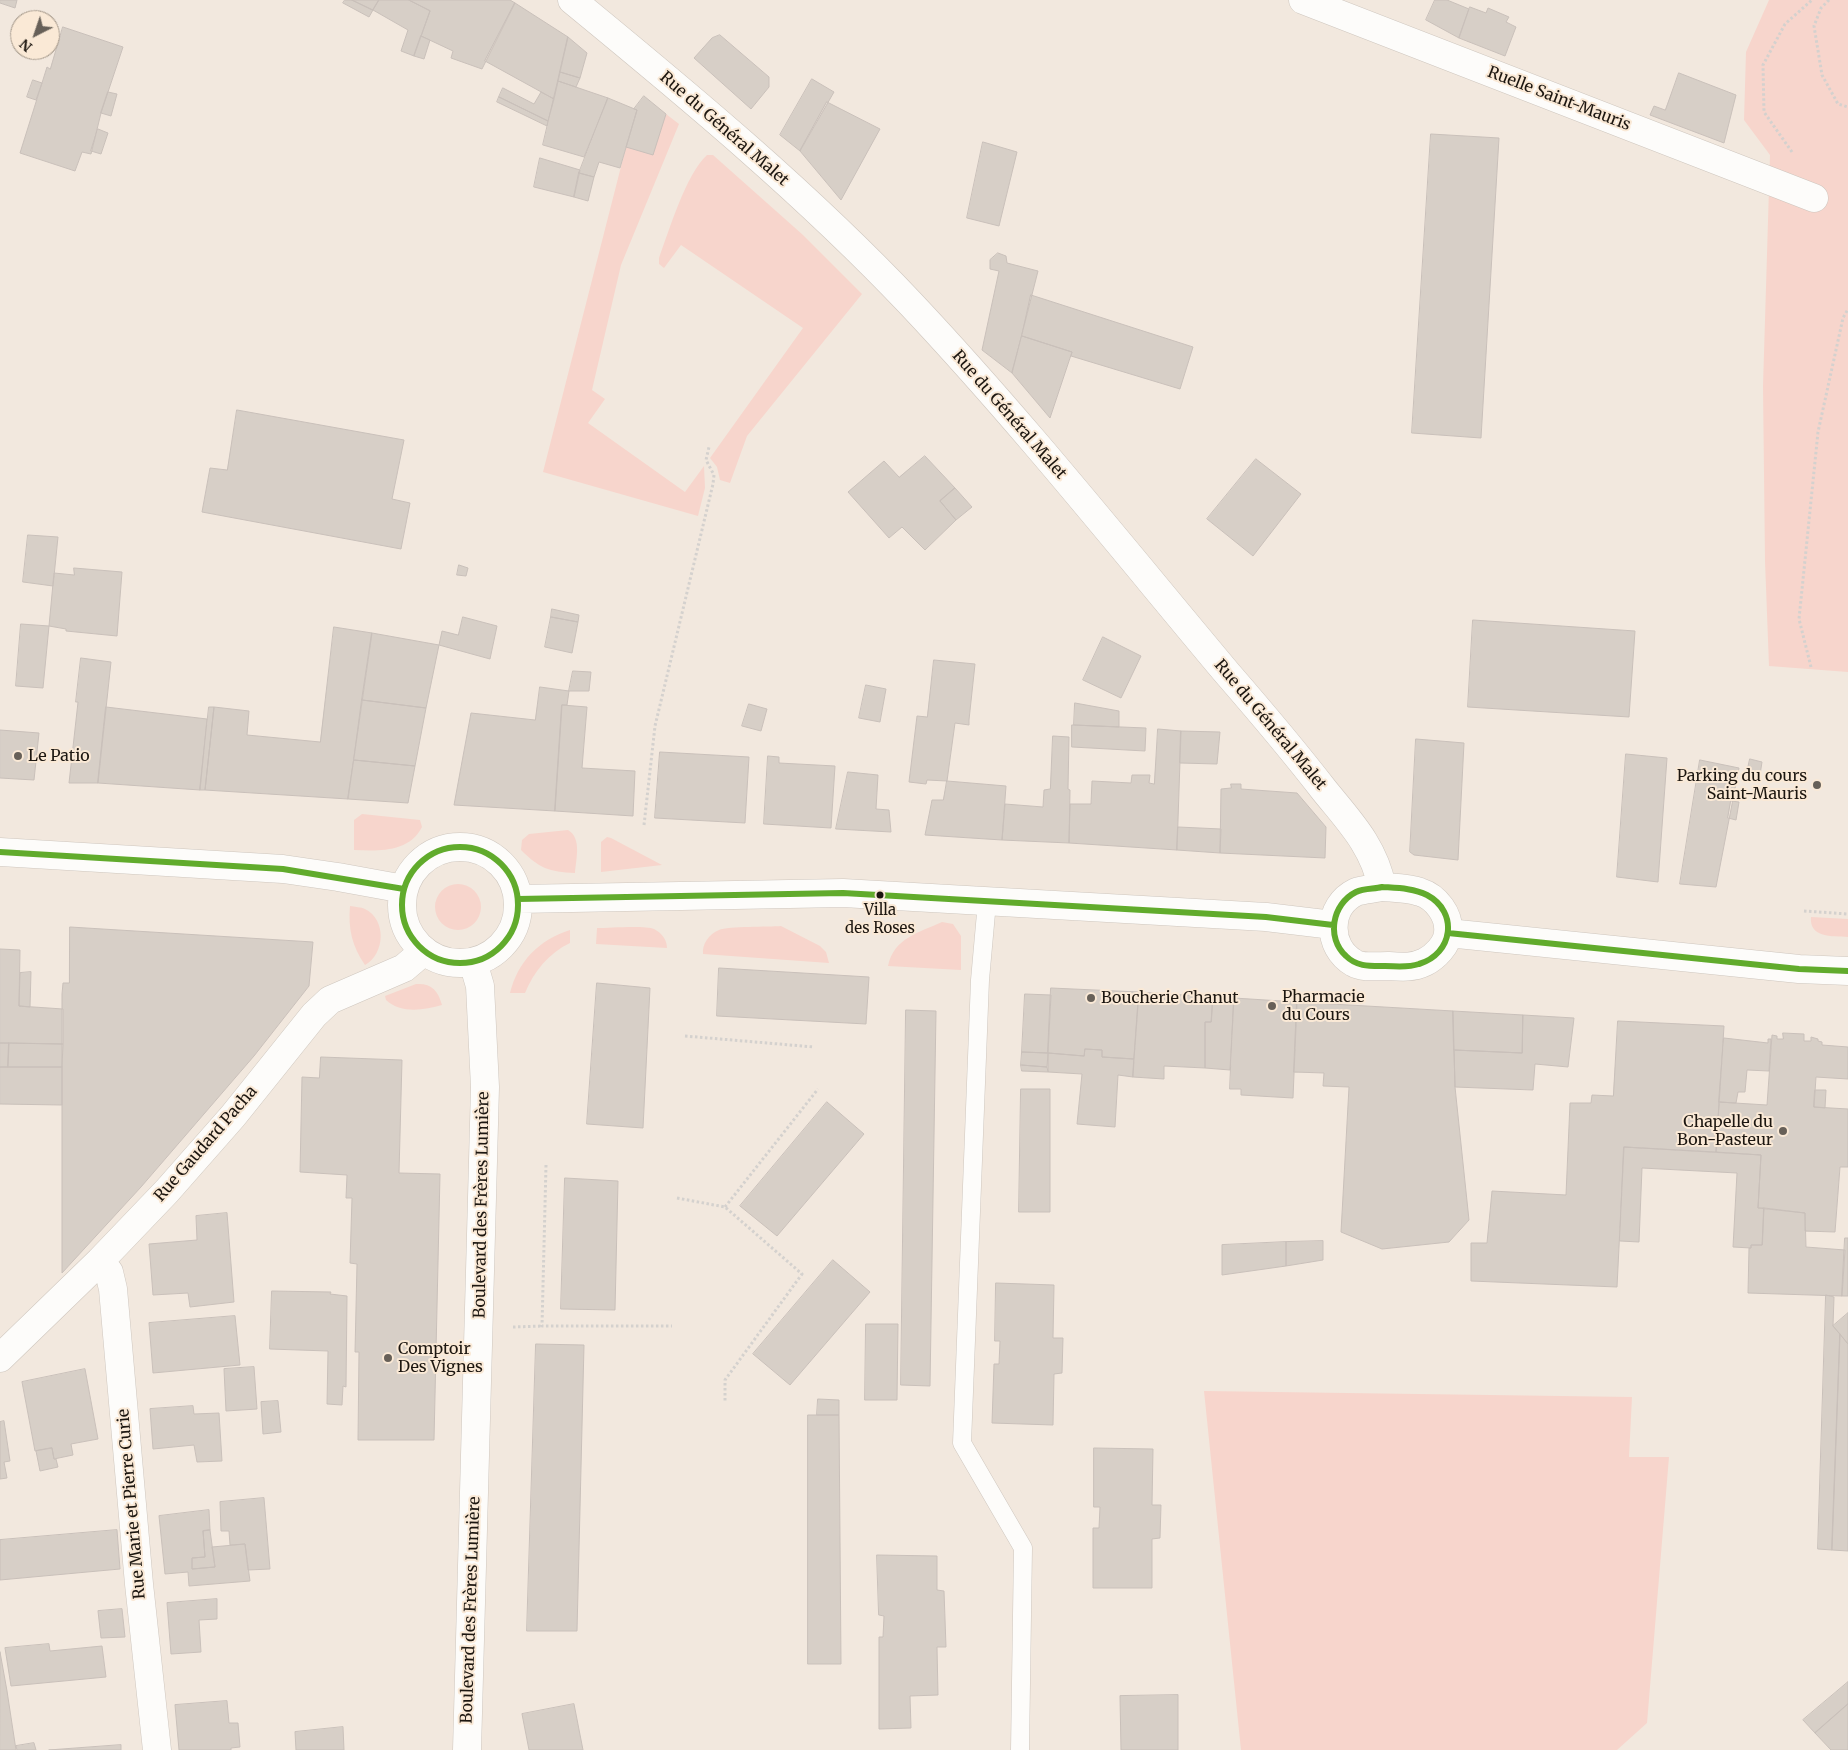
<!DOCTYPE html>
<meta charset="utf-8">
<style>
body{margin:0}
#map{position:relative;width:1848px;height:1750px;overflow:hidden;background:#f2e8de;font-family:Merriweather,serif}
canvas{display:block}
.north{position:absolute;left:10px;top:10px;width:50px;height:50px;box-sizing:border-box;background:#fae9d6;border:1px solid #a19587;border-radius:50%;rotate:221deg;font-size:14px;font-weight:700;line-height:20px;text-align:center;color:#1c1610}
.north::after{content:'';display:block;margin:auto;width:18px;height:22px;background:#676058;clip-path:polygon(50% 0,100% 100%,50% 72%,0 100%)}
</style>
<div id="map">
<canvas width="1848" height="1750"></canvas>
<div class="north">N</div>
</div>
<script>
const c = document.querySelector('canvas').getContext('2d');
c.lineJoin = 'round';
function fill(path, color) {
  c.fillStyle = color;
  c.fill(path, 'evenodd');
}
function strokePath(path, color, width, dash) {
  c.strokeStyle = color;
  c.lineWidth = width;
  c.lineCap = dash ? 'butt' : 'round';
  c.setLineDash(dash || []);
  c.stroke(path);
}
function write(font, color, halo, rows, align = 'center') {
  c.font = font + ' Merriweather,serif';
  c.lineWidth = 4;
  c.setLineDash([]);
  c.textBaseline = 'middle';
  c.strokeStyle = halo;
  c.fillStyle = color;
  for (const [text, x, y, turn = 0] of rows) {
    c.save();
    c.translate(x, y);
    c.rotate((+turn || 0) * Math.PI / 180);
    c.textAlign = isNaN(turn) ? turn : align;
    if (halo) c.strokeText(text, 0, 0);
    c.fillText(text, 0, 0);
    c.restore();
  }
}
fill(new Path2D(`
 M 1769,0 L 1848,0 L 1848,672 L 1769,666 L 1765,561 L 1763,386 L 1770,155 L 1744,120 L 1746,52 Z
 M 666,114 L 679,124 L 621,265 L 592,390 L 605,399 L 588,423 L 685,492 L 704,466 L 705,488 L 698,516 L 543,472 L 626,147 Z
 M 707,155 L 713,155 L 803,235 L 862,294 L 747,436 L 730,483 L 720,480 L 717,467 L 710,458 L 803,328 L 681,245 L 664,268 L 659,264 L 659,258 C 669,231 686,174 707,155 Z
 M 362,814 L 420,820 L 422,827 C 409,853 377,851 354,850 L 354,820 Z
 M 568,830 C 582,838 576,859 575,873 C 549,872 539,868 521,850 L 522,840 L 529,834 Z
 M 607,837 L 611,838 L 662,865 L 601,872 L 601,842 Z
 M435 907a23 23 0 1 1 46 0a23 23 0 1 1-46 0Z
 M 350,906 C 355,907 361,907 365,909 C 387,920 385,954 365,965 C 352,946 348,929 350,906 Z
 M 1811,917 L 1848,919 L 1848,937 C 1832,936 1809,938 1811,917 Z
 M 942,922 L 953,924 L 961,936 L 961,970 L 888,966 C 894,938 918,933 942,922 Z
 M 781,926 L 820,946 L 826,952 L 829,963 L 703,954 C 702,944 709,934 719,930 C 728,926 769,927 781,926 Z
 M 597,928 C 609,928 645,925 654,929 C 662,933 667,940 667,948 L 596,944 Z
 M 570,930 L 570,943 C 549,953 534,971 525,993 L 510,993 C 518,961 539,940 570,930 Z
 M 416,984 C 431,983 438,990 442,1005 C 424,1010 401,1014 386,1000 L 385,996 Z
 M 1204,1391 L 1632,1397 L 1629,1457 L 1669,1457 L 1647,1723 L 1617,1750 L 1241,1750 Z`), '#f7d5cc');
const building = new Path2D(`
 M 0,0 L 17,0 L 15,8 L 0,3 Z
 M 345,0 L 352,0 L 373,10 L 369,17 L 343,3 Z
 M 352,0 L 379,0 L 373,10 Z
 M 379,0 L 409,0 L 430,11 L 414,56 L 401,51 L 408,30 L 373,10 Z
 M 409,0 L 510,0 L 515,3 L 482,69 L 451,58 L 453,51 L 421,36 L 430,11 Z
 M 1435,0 L 1447,0 L 1469,9 L 1459,38 L 1426,20 Z
 M 515,3 L 568,37 L 554,99 L 485,61 Z
 M 1470,7 L 1486,13 L 1488,8 L 1509,17 L 1506,22 L 1516,27 L 1505,56 L 1459,38 Z
 M 63,27 L 123,47 L 101,113 L 91,154 L 82,152 L 75,171 L 20,153 L 47,67 L 50,69 Z
 M 720,35 L 769,77 L 769,87 L 751,109 L 694,58 L 712,38 Z
 M 421,36 L 430,40 L 424,59 L 414,56 Z
 M 568,37 L 587,53 L 580,78 L 560,72 Z
 M 560,72 L 580,78 L 576,87 L 558,81 Z
 M 1679,73 L 1736,95 L 1724,143 L 1650,115 L 1654,106 L 1665,110 Z
 M 812,79 L 834,92 L 800,151 L 780,135 Z
 M 33,80 L 42,83 L 36,100 L 27,97 Z
 M 558,81 L 608,98 L 584,157 L 543,145 Z
 M 503,88 L 534,104 L 541,92 L 554,99 L 548,121 L 499,97 Z
 M 108,92 L 117,94 L 111,116 L 101,113 Z
 M 644,96 L 666,114 L 653,155 L 626,147 L 637,110 L 634,109 Z
 M 499,97 L 548,121 L 547,126 L 497,102 Z
 M 608,98 L 637,110 L 620,168 L 599,162 L 594,177 L 579,173 Z
 M 827,102 L 880,129 L 841,200 L 800,151 Z
 M 98,129 L 108,133 L 101,154 L 91,151 Z
 M 1431,134 L 1499,138 L 1481,438 L 1412,433 Z
 M 983,142 L 1017,152 L 999,226 L 967,218 Z
 M 540,158 L 580,170 L 574,197 L 534,187 Z
 M 579,173 L 594,177 L 588,201 L 574,197 Z
 M 998,253 L 1006,256 L 1007,263 L 1038,271 L 1012,373 L 982,350 L 999,271 L 990,269 L 990,260 Z
 M 1031,295 L 1193,347 L 1180,389 L 1071,356 L 1072,352 L 1022,336 Z
 M 1022,336 L 1072,352 L 1050,418 L 1012,373 Z
 M 237,410 L 404,440 L 392,499 L 410,503 L 401,549 L 202,512 L 210,468 L 227,470 Z
 M 925,456 L 955,488 L 940,501 L 956,520 L 925,550 L 902,527 L 889,538 L 848,492 L 884,461 L 899,477 Z
 M 1256,459 L 1301,494 L 1253,556 L 1207,519 Z
 M 955,488 L 972,507 L 956,520 L 940,501 Z
 M 28,535 L 58,537 L 53,586 L 23,582 Z
 M 459,565 L 468,568 L 466,576 L 457,575 Z
 M 74,568 L 122,572 L 117,636 L 66,631 L 66,629 L 49,626 L 54,573 L 74,575 Z
 M 552,609 L 579,615 L 578,622 L 551,617 Z
 M 463,617 L 497,626 L 490,659 L 439,645 L 442,631 L 458,635 Z
 M 551,617 L 578,622 L 572,653 L 545,647 Z
 M 1473,620 L 1635,631 L 1629,717 L 1468,707 Z
 M 21,624 L 49,626 L 43,688 L 16,686 Z
 M 334,627 L 372,633 L 348,799 L 205,790 L 214,707 L 249,711 L 247,735 L 320,742 Z
 M 372,633 L 439,645 L 426,708 L 362,700 Z
 M 1103,637 L 1141,656 L 1121,698 L 1083,680 Z
 M 81,658 L 111,662 L 98,783 L 69,783 L 78,702 L 76,702 Z
 M 934,660 L 975,664 L 969,720 L 969,725 L 955,723 L 947,781 L 927,780 L 926,784 L 909,782 L 917,716 L 927,717 Z
 M 573,671 L 591,672 L 589,691 L 569,691 Z
 M 866,685 L 886,689 L 880,722 L 859,718 Z
 M 540,687 L 569,691 L 567,705 L 562,705 L 555,811 L 454,805 L 471,713 L 535,720 Z
 M 362,700 L 426,708 L 415,766 L 354,760 Z
 M 1075,703 L 1119,711 L 1119,727 L 1074,725 Z
 M 749,704 L 767,709 L 761,731 L 742,726 Z
 M 562,705 L 587,707 L 582,768 L 635,771 L 633,816 L 555,811 Z
 M 106,707 L 207,719 L 200,790 L 98,783 Z
 M 209,707 L 214,707 L 205,790 L 200,790 Z
 M 1072,725 L 1146,728 L 1145,751 L 1072,747 Z
 M 1158,729 L 1181,731 L 1177,850 L 1069,843 L 1070,804 L 1091,804 L 1092,781 L 1131,783 L 1132,775 L 1150,775 L 1149,783 L 1154,784 Z
 M 0,730 L 39,733 L 34,780 L 0,778 Z
 M 1181,731 L 1220,732 L 1217,764 L 1180,763 Z
 M 1053,736 L 1069,737 L 1068,789 L 1070,790 L 1069,843 L 1002,840 L 1005,804 L 1043,807 L 1044,790 L 1050,789 Z
 M 1416,739 L 1464,743 L 1458,860 L 1414,855 L 1410,852 Z
 M 660,752 L 749,757 L 745,823 L 655,818 Z
 M 1626,754 L 1667,758 L 1658,882 L 1617,877 Z
 M 768,756 L 779,757 L 779,763 L 835,766 L 831,828 L 764,824 Z
 M 1750,759 L 1762,762 L 1760,775 L 1747,773 Z
 M 354,760 L 415,766 L 408,803 L 348,799 Z
 M 1700,760 L 1739,768 L 1716,887 L 1680,884 Z
 M 848,772 L 878,775 L 876,809 L 889,810 L 891,832 L 836,829 Z
 M 947,781 L 1006,786 L 1002,840 L 925,835 L 932,800 L 943,800 Z
 M 1231,784 L 1241,784 L 1241,789 L 1297,793 L 1326,827 L 1325,858 L 1220,853 L 1221,789 L 1231,788 Z
 M 1731,801 L 1739,802 L 1736,820 L 1728,818 Z
 M 1178,827 L 1221,829 L 1220,853 L 1177,850 Z
 M 70,927 L 313,942 L 309,986 L 254,1056 L 141,1187 L 62,1273 L 62,994 L 63,983 L 69,983 Z
 M 0,949 L 20,950 L 19,1006 L 63,1009 L 63,1044 L 0,1043 Z
 M 719,968 L 869,977 L 866,1024 L 717,1016 Z
 M 31,972 L 30,1007 L 19,1006 L 20,973 Z
 M 597,983 L 650,988 L 643,1128 L 587,1124 Z
 M 1051,988 L 1139,992 L 1134,1059 L 1102,1057 L 1102,1050 L 1085,1049 L 1084,1056 L 1048,1053 Z
 M 1139,992 L 1213,997 L 1211,1022 L 1205,1022 L 1205,1068 L 1164,1066 L 1164,1079 L 1133,1077 Z
 M 1025,994 L 1051,995 L 1048,1053 L 1022,1052 Z
 M 1213,997 L 1234,998 L 1230,1070 L 1205,1068 L 1205,1022 L 1211,1022 Z
 M 1234,998 L 1297,1002 L 1293,1098 L 1241,1095 L 1241,1089 L 1230,1089 Z
 M 1297,1002 L 1453,1011 L 1455,1087 L 1469,1220 L 1449,1242 L 1382,1249 L 1341,1232 L 1349,1087 L 1323,1086 L 1324,1073 L 1294,1072 Z
 M 906,1010 L 936,1011 L 930,1386 L 901,1385 Z
 M 1453,1011 L 1523,1015 L 1522,1053 L 1454,1050 Z
 M 1523,1015 L 1574,1018 L 1568,1067 L 1535,1064 L 1533,1090 L 1455,1087 L 1454,1050 L 1522,1053 Z
 M 1618,1021 L 1724,1026 L 1716,1152 L 1624,1147 L 1617,1287 L 1471,1281 L 1471,1243 L 1487,1243 L 1492,1191 L 1566,1195 L 1570,1103 L 1591,1103 L 1592,1095 L 1613,1096 Z
 M 1783,1033 L 1804,1034 L 1804,1041 L 1811,1041 L 1811,1037 L 1818,1039 L 1818,1041 L 1822,1042 L 1822,1045 L 1848,1047 L 1848,1079 L 1816,1077 L 1814,1107 L 1848,1109 L 1848,1167 L 1840,1167 L 1835,1232 L 1805,1231 L 1805,1213 L 1758,1208 L 1761,1155 L 1716,1152 L 1719,1102 L 1767,1105 L 1772,1035 L 1777,1036 L 1777,1039 L 1783,1039 Z
 M 1724,1038 L 1768,1043 L 1768,1039 L 1771,1039 L 1769,1071 L 1747,1070 L 1745,1092 L 1738,1092 L 1736,1103 L 1719,1102 Z
 M 0,1043 L 9,1043 L 8,1067 L 0,1067 Z
 M 9,1043 L 63,1044 L 62,1067 L 8,1067 Z
 M 1085,1049 L 1102,1050 L 1102,1057 L 1134,1059 L 1133,1077 L 1118,1075 L 1115,1127 L 1077,1124 L 1082,1074 L 1048,1072 L 1048,1053 L 1084,1056 Z
 M 1022,1052 L 1048,1053 L 1047,1067 L 1021,1065 Z
 M 321,1057 L 402,1060 L 399,1173 L 440,1174 L 434,1440 L 358,1440 L 359,1352 L 355,1352 L 357,1264 L 350,1263 L 352,1198 L 346,1198 L 347,1175 L 300,1172 L 302,1077 L 319,1078 Z
 M 1021,1065 L 1047,1067 L 1048,1072 L 1022,1071 Z
 M 0,1067 L 62,1067 L 62,1105 L 0,1104 Z
 M 1021,1089 L 1050,1089 L 1050,1212 L 1019,1212 Z
 M 1815,1090 L 1826,1090 L 1825,1108 L 1814,1107 Z
 M 827,1102 L 864,1134 L 777,1236 L 740,1206 Z
 M 1624,1147 L 1761,1155 L 1758,1208 L 1764,1208 L 1762,1245 L 1751,1245 L 1751,1248 L 1733,1247 L 1737,1173 L 1642,1168 L 1639,1242 L 1620,1241 Z
 M 565,1178 L 618,1181 L 615,1310 L 561,1309 Z
 M 1764,1208 L 1805,1213 L 1806,1247 L 1845,1250 L 1842,1296 L 1748,1293 L 1749,1248 L 1751,1248 L 1751,1245 L 1762,1245 Z
 M 227,1213 L 234,1302 L 190,1307 L 188,1293 L 153,1295 L 149,1244 L 197,1240 L 196,1216 Z
 M 1845,1238 L 1848,1238 L 1848,1296 L 1842,1296 Z
 M 1323,1241 L 1323,1260 L 1286,1266 L 1286,1242 Z
 M 1286,1242 L 1286,1266 L 1222,1275 L 1222,1245 Z
 M 833,1260 L 870,1292 L 790,1385 L 753,1354 Z
 M 996,1283 L 1054,1285 L 1053,1338 L 1063,1338 L 1062,1373 L 1054,1374 L 1053,1425 L 992,1423 L 994,1364 L 999,1364 L 1000,1341 L 995,1341 Z
 M 272,1291 L 331,1292 L 330,1294 L 347,1296 L 346,1387 L 343,1386 L 342,1405 L 327,1404 L 328,1351 L 270,1349 Z
 M 1826,1295 L 1834,1297 L 1833,1326 L 1840,1334 L 1832,1550 L 1818,1549 Z
 M 1848,1313 L 1848,1344 L 1833,1326 Z
 M 235,1316 L 240,1365 L 153,1373 L 149,1323 Z
 M 866,1324 L 898,1324 L 897,1400 L 865,1400 Z
 M 1840,1334 L 1848,1344 L 1848,1551 L 1832,1550 Z
 M 536,1344 L 584,1345 L 577,1631 L 527,1631 Z
 M 254,1367 L 257,1409 L 226,1411 L 224,1369 Z
 M 85,1369 L 98,1439 L 71,1444 L 73,1455 L 54,1459 L 52,1448 L 35,1451 L 22,1382 Z
 M 818,1399 L 839,1400 L 839,1415 L 817,1415 Z
 M 278,1401 L 281,1432 L 263,1434 L 261,1402 Z
 M 193,1406 L 194,1414 L 219,1413 L 222,1461 L 197,1462 L 194,1445 L 153,1449 L 150,1409 Z
 M 808,1415 L 839,1415 L 841,1664 L 808,1664 Z
 M 4,1421 L 10,1461 L 4,1462 L 7,1478 L 0,1479 L 0,1422 Z
 M 52,1448 L 54,1459 L 56,1459 L 58,1467 L 40,1471 L 36,1451 Z
 M 1094,1448 L 1153,1449 L 1152,1505 L 1161,1505 L 1160,1538 L 1152,1539 L 1152,1588 L 1093,1588 L 1093,1528 L 1099,1528 L 1100,1507 L 1094,1507 Z
 M 264,1498 L 270,1569 L 248,1570 L 245,1544 L 230,1545 L 229,1531 L 221,1531 L 220,1502 Z
 M 209,1510 L 210,1530 L 203,1531 L 205,1557 L 192,1558 L 192,1569 L 215,1567 L 212,1547 L 245,1544 L 250,1581 L 189,1586 L 188,1572 L 165,1574 L 159,1516 Z
 M 117,1530 L 120,1569 L 0,1580 L 0,1540 Z
 M 210,1530 L 215,1567 L 192,1569 L 192,1558 L 205,1557 L 203,1531 Z
 M 877,1555 L 937,1556 L 937,1590 L 944,1591 L 946,1647 L 937,1647 L 938,1695 L 910,1696 L 911,1728 L 879,1729 L 879,1637 L 883,1637 L 884,1616 L 879,1615 Z
 M 217,1599 L 217,1619 L 199,1620 L 201,1652 L 171,1654 L 167,1603 Z
 M 122,1609 L 125,1637 L 101,1638 L 98,1611 Z
 M 49,1644 L 50,1651 L 102,1646 L 106,1677 L 11,1686 L 5,1648 Z
 M 0,1652 L 7,1691 L 16,1750 L 0,1750 Z
 M 1848,1682 L 1848,1704 L 1815,1733 L 1803,1720 Z
 M 1178,1695 L 1178,1750 L 1121,1750 L 1120,1696 Z
 M 227,1701 L 229,1723 L 238,1723 L 240,1747 L 231,1748 L 231,1750 L 179,1750 L 175,1705 Z
 M 574,1704 L 583,1750 L 529,1750 L 522,1714 Z
 M 1848,1704 L 1848,1750 L 1831,1750 L 1815,1733 Z
 M 343,1727 L 344,1750 L 296,1750 L 295,1732 Z
 M 34,1743 L 36,1750 L 17,1750 L 16,1746 Z
 M 121,1745 L 121,1750 L 49,1750 Z`);
fill(building, '#d7cfc7');
strokePath(building, '#c9c0ba', 1);
const service = new Path2D(`
 M 987,902 L 980,980 L 962,1443 L 1023,1548 L 1020,1750`);
const minor = new Path2D(`
 M 1303,0 L 1814,198
 M 100,1261 L 109,1272 L 113,1289 L 139,1584 L 157,1750
 M 0,1358 L 100,1261 L 167,1191 L 233,1116 L 314,1015 L 330,1000 L 404,968 L 424,951`);
const tertiary = new Path2D(`
 M 572,0 C 689,96 807,194 911,304 C 1022,422 1123,549 1227,673 C 1260,711 1293,750 1324,790 C 1349,821 1374,846 1382,887`);
const secondary = new Path2D(`
 M402 905a58 58 0 1 1 116 0a58 58 0 1 1-116 0Z
 M 0,852 L 283,869 L 338,877 L 404,889
 M 1382,887 C 1394,888 1409,888 1420,892 C 1436,897 1450,915 1448,933 C 1447,945 1435,957 1425,962 C 1413,968 1401,967 1388,966 C 1378,966 1362,968 1354,963 C 1326,947 1327,906 1356,892 C 1363,889 1374,889 1382,887 Z
 M 518,899 L 843,893 L 1266,917 L 1333,925
 M 1448,933 L 1799,969 L 1848,971
 M 467,1750 L 485,1087 L 480,986 L 473,962`);
strokePath(service, '#cec6be', 19);
strokePath(minor, '#cec6be', 29);
strokePath(tertiary, '#cec6be', 29);
strokePath(secondary, '#cec6be', 29);
strokePath(new Path2D(`
 M 1829,0 L 1821,8 L 1814,26 L 1822,75 L 1838,104 L 1848,107
 M 1792,152 L 1764,112 L 1763,65 L 1785,24 L 1812,0
 M 1811,667 L 1799,619 L 1818,432 L 1843,318 L 1848,309
 M 644,825 L 655,726 L 713,484 L 714,475 L 706,460 L 709,447
 M 1804,911 L 1848,914
 M 685,1036 L 814,1047
 M 546,1165 L 542,1326 L 672,1326
 M 677,1198 L 725,1207 L 802,1274 L 725,1380 L 725,1403
 M 725,1207 L 818,1089
 M 513,1327 L 542,1326`), '#d4d1ce', 3, [2.5, 2.5]);
strokePath(service, '#fdfcfa', 18);
strokePath(minor, '#fdfcfa', 28);
strokePath(tertiary, '#fdfcfa', 28);
strokePath(secondary, '#fdfcfa', 28);
strokePath(new Path2D(`
 M402 905a58 58 0 1 1 116 0a58 58 0 1 1-116 0Z
 M 0,852 L 283,869 L 404,889
 M 1382,887 C 1397,888 1413,888 1427,895 C 1459,912 1453,954 1419,964 C 1407,968 1396,966 1385,966 C 1370,966 1357,967 1346,956 C 1326,938 1332,904 1356,892 C 1364,888 1374,889 1382,887 Z
 M 518,899 L 843,893 L 1266,917 L 1333,925
 M 1448,933 L 1799,969 L 1848,971`), '#61ab2c', 6);
for (const [x, y, r, color] of [
 [18,756,5,"#676058"],
 [1817,785,5,"#676058"],
 [880,895,4.5,"#1c1610"],
 [1091,998,5,"#676058"],
 [1272,1006,5,"#676058"],
 [1783,1131,5,"#676058"],
 [388,1358,5,"#676058"]
]) {
  const dot = new Path2D();
  dot.arc(x, y, r, 0, 2 * Math.PI);
  c.fillStyle = color;
  c.fill(dot);
  strokePath(dot, '#fae9d6', 2);
}
write('15px', '#1c1610', '#fae9d6', [
 ["Villa",880,911],
 ["des Roses",880,929]
]);
write('16px', '#1c1610', '#fae9d6', [
 ["Ruelle Saint-Mauris",1559,99,21],
 ["Rue du Général Malet",724,129,41],
 ["Rue du Général Malet",1009,415,49],
 ["Rue du Général Malet",1270,725,50],
 ["Rue Gaudard Pacha",206,1144,-49],
 ["Boulevard des Frères Lumière",482,1205,-89],
 ["Rue Marie et Pierre Curie",132,1504,-95],
 ["Boulevard des Frères Lumière",471,1610,-88]
]);
write('16px', '#1c1610', '#fae9d6', [
 ["Le Patio",28,756],
 ["Parking du cours",1807,776,"right"],
 ["Saint-Mauris",1807,794,"right"],
 ["Pharmacie",1282,997],
 ["du Cours",1282,1015],
 ["Boucherie Chanut",1101,998],
 ["Chapelle du",1773,1122,"right"],
 ["Bon-Pasteur",1773,1140,"right"],
 ["Comptoir",398,1349],
 ["Des Vignes",398,1367]
], 'left');
</script>
